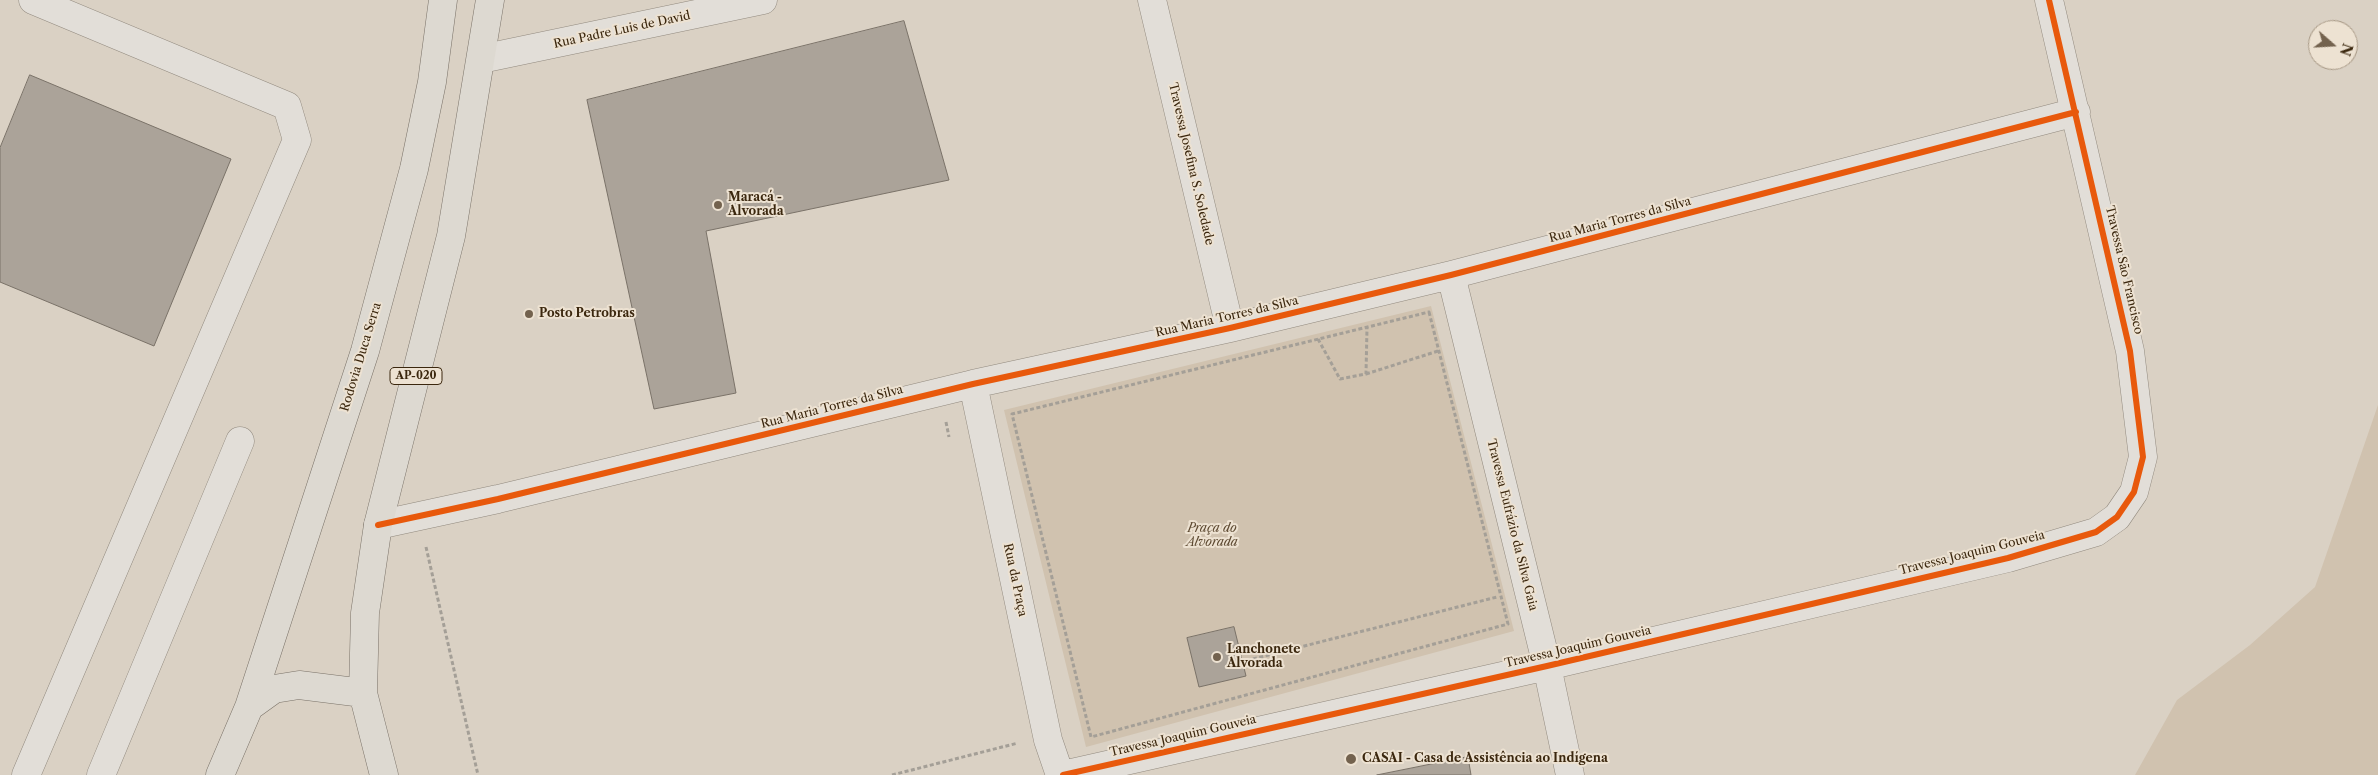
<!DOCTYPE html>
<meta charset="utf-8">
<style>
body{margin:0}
#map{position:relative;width:2378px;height:775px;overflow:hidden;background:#dad1c4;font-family:"Libre Caslon Text",serif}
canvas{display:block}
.north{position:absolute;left:2308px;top:20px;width:50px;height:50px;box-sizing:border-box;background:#ede2d2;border:1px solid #a69784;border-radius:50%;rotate:109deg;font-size:14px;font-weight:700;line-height:20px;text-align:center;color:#3b270e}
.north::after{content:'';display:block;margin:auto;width:18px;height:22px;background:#73624e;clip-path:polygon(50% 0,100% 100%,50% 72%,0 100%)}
</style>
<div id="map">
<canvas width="2378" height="775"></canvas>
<div class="north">N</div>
</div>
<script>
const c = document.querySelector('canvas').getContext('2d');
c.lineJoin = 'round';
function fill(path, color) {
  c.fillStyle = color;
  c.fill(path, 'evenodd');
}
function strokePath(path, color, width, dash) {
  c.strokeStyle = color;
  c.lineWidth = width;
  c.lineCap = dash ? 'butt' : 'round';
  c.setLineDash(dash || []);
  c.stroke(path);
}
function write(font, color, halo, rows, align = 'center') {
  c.font = font + ' "Libre Caslon Text",serif';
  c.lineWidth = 4;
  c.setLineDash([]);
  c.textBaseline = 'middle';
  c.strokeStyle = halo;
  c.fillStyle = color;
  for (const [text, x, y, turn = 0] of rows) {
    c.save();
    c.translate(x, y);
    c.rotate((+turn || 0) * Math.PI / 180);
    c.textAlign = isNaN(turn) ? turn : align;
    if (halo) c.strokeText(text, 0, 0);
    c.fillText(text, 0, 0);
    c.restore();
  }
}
fill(new Path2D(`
 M 1431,306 L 1514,631 L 1086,747 L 1004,410 Z
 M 2378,405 L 2378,775 L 2135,775 L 2177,700 L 2250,645 L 2315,587 Z`), '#d0c2af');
const building = new Path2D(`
 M 904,21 L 949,180 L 706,231 L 736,393 L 654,409 L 587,100 Z
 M 30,75 L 231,159 L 154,346 L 0,282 L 0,148 Z
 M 1234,627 L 1246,676 L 1199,687 L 1187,638 Z
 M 1468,757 L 1471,775 L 1377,775 Z`);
fill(building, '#aba399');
strokePath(building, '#7a7268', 1);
const minor = new Path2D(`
 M 1152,0 L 1230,328
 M 481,59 L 763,0
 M 1451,275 L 1547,666 L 1570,775
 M 973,384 L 1048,740 L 1060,775
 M 378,525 L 498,499 L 973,384 L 1230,328 L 1451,275 L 2076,112
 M 26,775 L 297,140 L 287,106 L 33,0
 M 101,775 L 240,441
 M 1063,775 L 1547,666 L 2008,558 L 2096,532 L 2117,517 L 2134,492 L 2143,457 L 2130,351 L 2049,0`);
const major = new Path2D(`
 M 249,707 L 274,689 L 299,685 L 363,693
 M 220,775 L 249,707 L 365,351 L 414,169 L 432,82 L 443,0
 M 384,775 L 363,693 L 365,613 L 378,525 L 451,236 L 490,0`);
strokePath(minor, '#928a7f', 29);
strokePath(major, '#7a7268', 29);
strokePath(new Path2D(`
 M 1429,312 L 1508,624 L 1091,737 L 1012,414 Z
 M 1318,339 L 1340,379 L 1366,374 L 1367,328
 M 1366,374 L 1438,351
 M 946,422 L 949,437
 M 426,547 L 478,775
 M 1253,659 L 1497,597
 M 892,775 L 1018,743`), '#a49f97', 3, [4, 2.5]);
strokePath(minor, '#e2ded8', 28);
strokePath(major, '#ddd9d1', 28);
strokePath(new Path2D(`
 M 378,525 L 498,499 L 973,384 L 1230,328 L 1451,275 L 2076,112
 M 1063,775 L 1547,666 L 2008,558 L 2096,532 L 2117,517 L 2134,492 L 2143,457 L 2130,351 L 2049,0`), '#e8590c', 6);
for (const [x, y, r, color] of [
 [718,205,5,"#73624e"],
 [529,314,5,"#73624e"],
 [1217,657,5,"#73624e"],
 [1351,759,6,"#73624e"]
]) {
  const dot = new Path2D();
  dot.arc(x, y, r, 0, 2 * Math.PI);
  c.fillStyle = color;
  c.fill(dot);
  strokePath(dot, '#ede2d2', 2);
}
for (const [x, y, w] of [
 [416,376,52]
]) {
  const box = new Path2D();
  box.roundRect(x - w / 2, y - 8.5, w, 17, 4);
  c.fillStyle = '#ede2d2';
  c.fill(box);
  strokePath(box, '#3b270e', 1);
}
write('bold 11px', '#3b270e', null, [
 ["AP-020",416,376]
]);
write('12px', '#3b270e', '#ede2d2', [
 ["Rua Padre Luis de David",622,30,-12],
 ["Travessa Josefina S. Soledade",1191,164,77],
 ["Rua Maria Torres da Silva",1620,220,-15],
 ["Travessa São Francisco",2124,270,77],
 ["Rua Maria Torres da Silva",1227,317,-13],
 ["Rodovia Duca Serra",361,357,-73],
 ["Rua Maria Torres da Silva",832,407,-14],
 ["Travessa Eufrázio da Silva Gaia",1512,525,76],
 ["Travessa Joaquim Gouveia",1972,553,-14],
 ["Rua da Praça",1015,580,78],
 ["Travessa Joaquim Gouveia",1578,647,-13],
 ["Travessa Joaquim Gouveia",1183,736,-13]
]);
write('bold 12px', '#3b270e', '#ede2d2', [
 ["Maracá -",728,198],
 ["Alvorada",728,212],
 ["Posto Petrobras",539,314],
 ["Lanchonete",1227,650],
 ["Alvorada",1227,664],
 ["CASAI - Casa de Assistência ao Indígena",1362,759]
], 'left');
write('italic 12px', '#5e4a32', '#ede2d2', [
 ["Praça do",1212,529],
 ["Alvorada",1212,543]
]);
</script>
